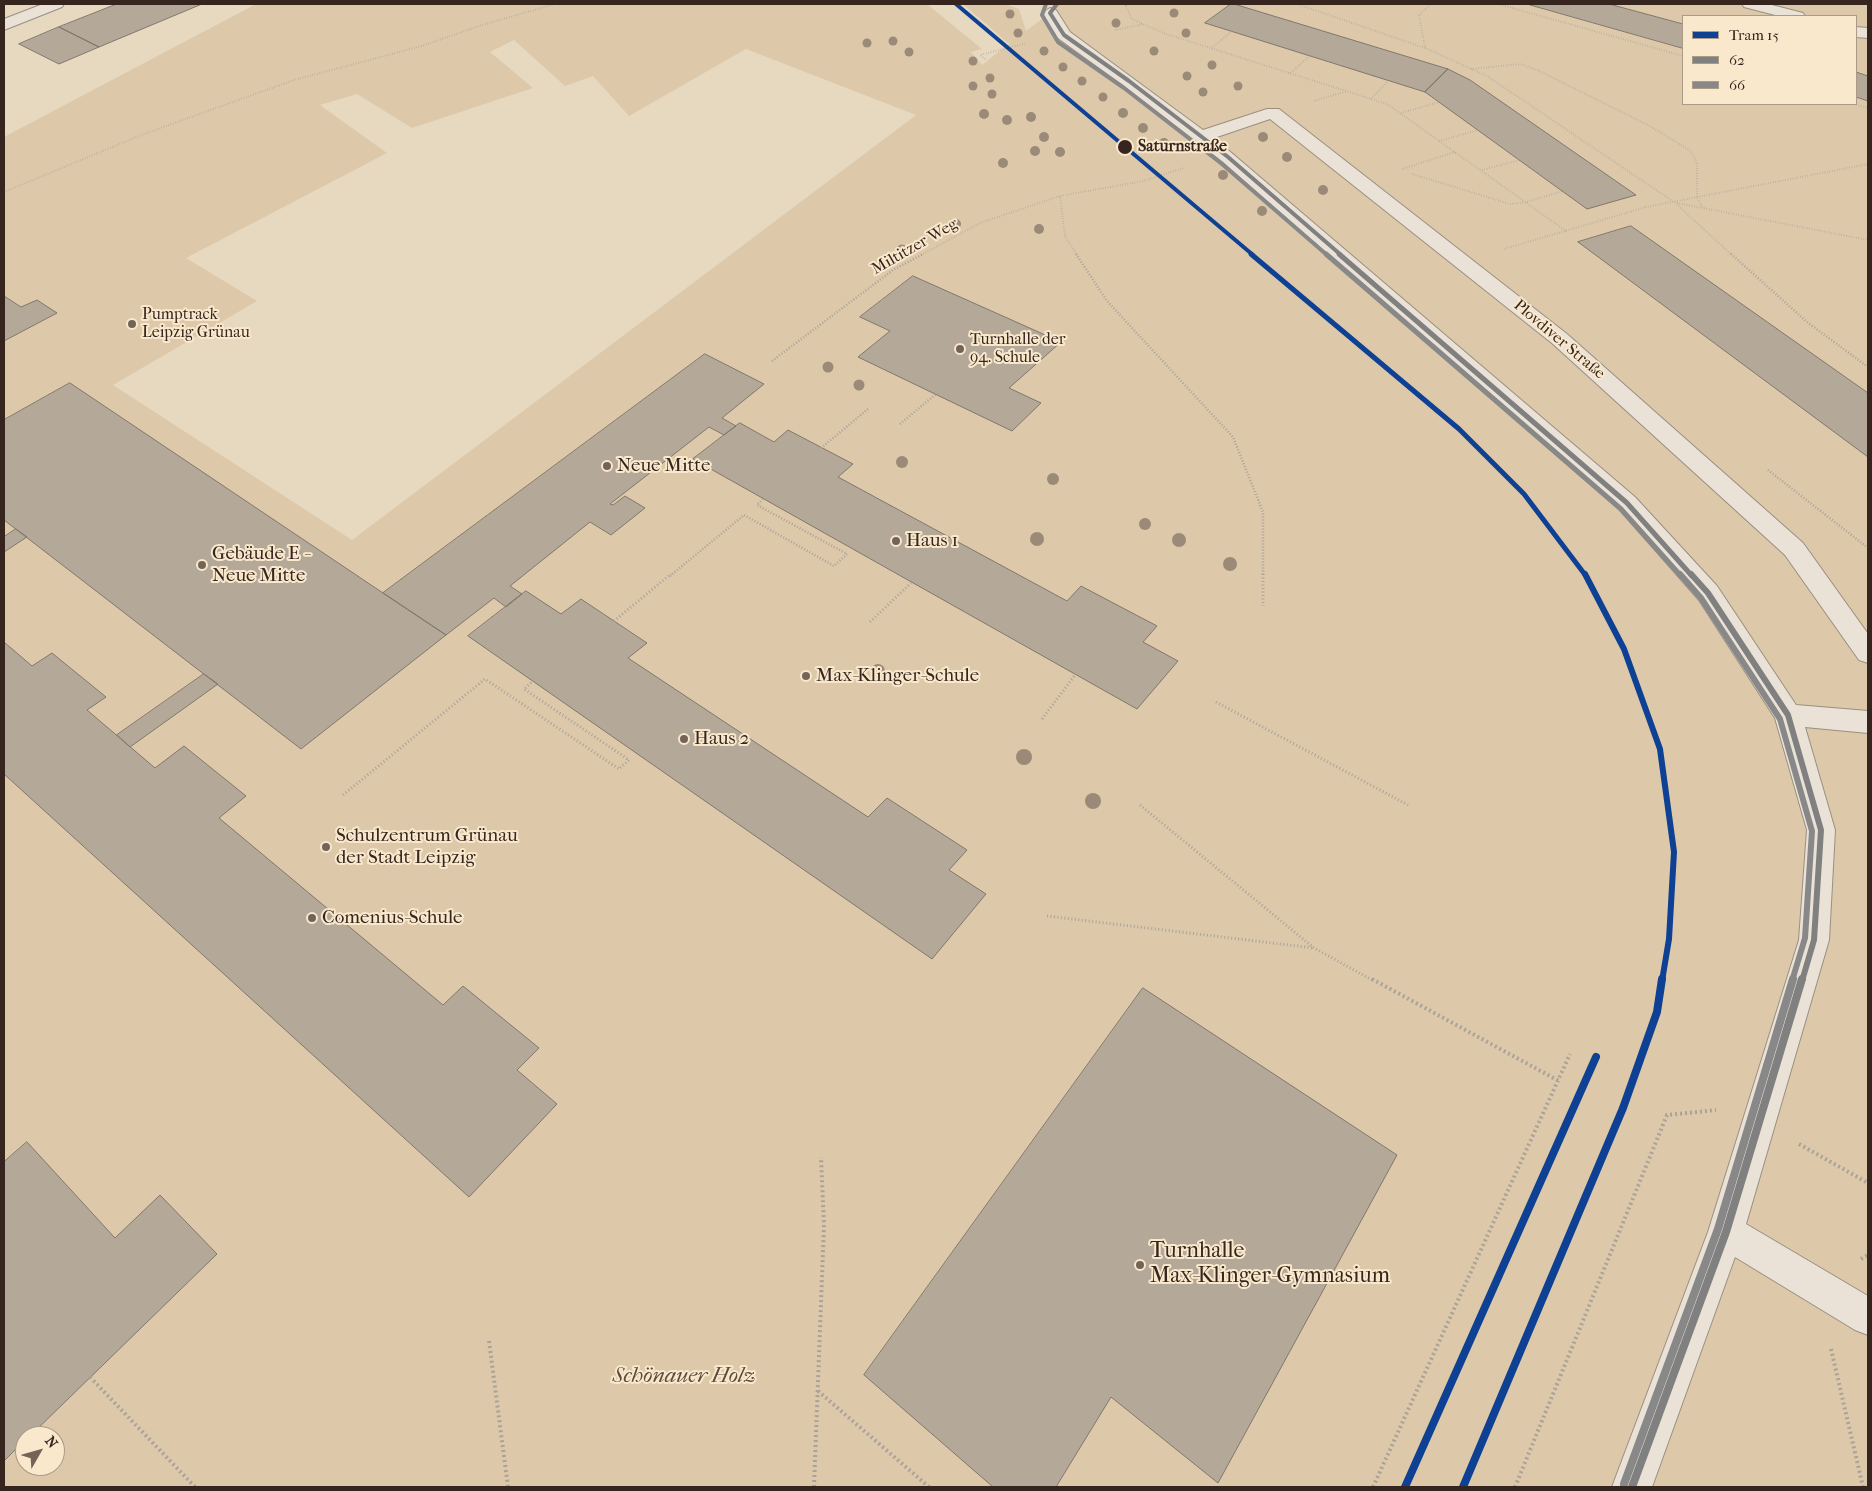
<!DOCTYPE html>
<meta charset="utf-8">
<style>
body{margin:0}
#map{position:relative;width:1872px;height:1491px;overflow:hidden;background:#e7d8c0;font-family:"IM FELL French Canon",serif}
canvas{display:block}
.frame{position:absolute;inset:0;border:5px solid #35251e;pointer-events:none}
.legend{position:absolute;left:1682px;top:15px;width:175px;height:90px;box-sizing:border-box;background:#f9e8cc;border:1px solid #ab9a86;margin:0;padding:6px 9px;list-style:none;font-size:15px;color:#35251e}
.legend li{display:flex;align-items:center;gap:10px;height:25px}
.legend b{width:25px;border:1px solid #ab9a86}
.north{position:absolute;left:15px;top:1426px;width:50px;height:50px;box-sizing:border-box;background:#f9e8cc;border:1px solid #ab9a86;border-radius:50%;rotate:52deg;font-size:14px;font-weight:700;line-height:20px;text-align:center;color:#35251e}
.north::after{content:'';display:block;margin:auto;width:18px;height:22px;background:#736457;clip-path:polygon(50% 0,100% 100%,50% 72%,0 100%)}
</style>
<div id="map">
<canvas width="1872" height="1491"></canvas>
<div class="frame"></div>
<ul class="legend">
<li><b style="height:6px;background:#0e4094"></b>Tram 15</li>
<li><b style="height:6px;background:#808080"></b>62</li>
<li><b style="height:6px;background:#888"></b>66</li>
</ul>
<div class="north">N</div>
</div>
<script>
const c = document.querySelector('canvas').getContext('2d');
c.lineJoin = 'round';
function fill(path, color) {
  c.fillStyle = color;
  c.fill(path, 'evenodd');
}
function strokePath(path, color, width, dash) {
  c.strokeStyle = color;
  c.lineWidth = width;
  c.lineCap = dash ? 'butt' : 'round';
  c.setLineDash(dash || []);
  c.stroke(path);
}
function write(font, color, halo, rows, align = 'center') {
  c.font = font + ' "IM FELL French Canon",serif';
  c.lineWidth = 4;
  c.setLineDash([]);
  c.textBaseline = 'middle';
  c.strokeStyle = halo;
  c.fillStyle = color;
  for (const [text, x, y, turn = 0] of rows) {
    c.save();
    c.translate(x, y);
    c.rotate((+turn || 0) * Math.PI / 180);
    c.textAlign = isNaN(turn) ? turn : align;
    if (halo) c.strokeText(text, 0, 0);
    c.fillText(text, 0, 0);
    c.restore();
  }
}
fill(new Path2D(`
 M 256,4 L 927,4 L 982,49 L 971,52 L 982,65 L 1011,42 L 1008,43 L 963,4 L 1005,4 L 1019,9 L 1026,31 L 1050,13 L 1057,4 L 1868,4 L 1868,1487 L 4,1487 L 4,137 ZM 1683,16 L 1856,16 L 1856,104 L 1683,104 ZM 514,40 L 565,86 L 593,76 L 629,116 L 746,49 L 916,115 L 352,540 L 113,385 L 257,301 L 186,258 L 387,153 L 320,105 L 357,94 L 412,128 L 533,88 L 490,52 ZM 25,1436 L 55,1436 L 55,1466 L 25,1466 Z`), '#ddc9aa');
const building = new Path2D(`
 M 117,4 L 202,4 L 99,47 L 59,27 Z
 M 1231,4 L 1234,4 L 1448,69 L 1425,92 L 1205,23 Z
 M 1527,4 L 1609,4 L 1683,24 L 1683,48 Z
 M 59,27 L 99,47 L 59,64 L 19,44 Z
 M 1448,69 L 1470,80 L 1636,195 L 1587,209 L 1425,92 Z
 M 1856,72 L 1868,76 L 1868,101 L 1856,97 Z
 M 1631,226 L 1868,393 L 1868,457 L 1578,242 Z
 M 913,276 L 1061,342 L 1009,388 L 1041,403 L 1012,431 L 858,357 L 890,331 L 860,317 Z
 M 4,296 L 21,307 L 37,300 L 57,313 L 4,341 Z
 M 705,354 L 764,384 L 722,418 L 736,426 L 724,435 L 709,427 L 610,504 L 613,505 L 625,496 L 645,508 L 611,535 L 590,522 L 510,586 L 522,594 L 506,607 L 494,598 L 446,635 L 383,593 Z
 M 70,383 L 383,593 L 446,635 L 301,749 L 4,520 L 4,420 Z
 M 740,423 L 774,442 L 788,430 L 853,464 L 838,477 L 1067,601 L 1081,586 L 1157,626 L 1143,642 L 1178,661 L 1137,709 L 693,459 Z
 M 16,529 L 27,537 L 4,552 L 4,537 Z
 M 526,591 L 561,614 L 581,599 L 647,643 L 628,658 L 868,817 L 887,798 L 967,850 L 949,870 L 986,894 L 932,959 L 468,636 Z
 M 4,642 L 32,666 L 52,653 L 106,697 L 87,710 L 155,768 L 184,746 L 246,796 L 219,818 L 443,1005 L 463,986 L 539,1048 L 517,1070 L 557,1104 L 469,1197 L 4,774 Z
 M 204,674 L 218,684 L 130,747 L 117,735 Z
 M 1143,988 L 1397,1155 L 1218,1483 L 1111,1397 L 1056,1487 L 993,1487 L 864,1375 Z
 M 27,1142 L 115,1238 L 160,1195 L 217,1254 L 30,1436 L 25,1436 L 25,1440 L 4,1461 L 4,1162 Z`);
fill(building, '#b4a999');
strokePath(building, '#81776b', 1);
const minor = new Path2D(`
 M 43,4 L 64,4 L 62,7 L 4,30 L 4,19 Z
 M 1742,4 L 1768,4 L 1803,13 L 1805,16 L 1779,16 L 1744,7 Z
 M 1050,8 L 1056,10 L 1070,32 L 1203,130 L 1267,109 L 1279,109 L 1567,334 L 1803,543 L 1868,634 L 1868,663 L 1859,660 L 1785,555 L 1553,344 L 1270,119 L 1214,138 L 1635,497 L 1717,586 L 1796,705 L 1868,711 L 1868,733 L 1805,727 L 1835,830 L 1829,940 L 1746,1224 L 1868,1296 L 1868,1335 L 1855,1330 L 1735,1257 L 1652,1487 L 1612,1487 L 1708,1232 L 1799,940 L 1807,830 L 1775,718 L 1699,600 L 1619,509 L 1222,161 L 1123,85 L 1058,38 L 1042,13 Z
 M 1856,27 L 1868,28 L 1868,38 L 1856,37 Z`);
strokePath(minor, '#998f81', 2);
strokePath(new Path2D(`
 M 1128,4 L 1126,6 L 1132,19 L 1163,33 L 1387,104 L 1566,231
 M 1297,4 L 1425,48 L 1487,76 L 1674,202 L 1732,255
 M 1498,4 L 1683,56
 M 1115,30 L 1143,24
 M 1212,48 L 1232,31
 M 1425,48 L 1419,15 L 1431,4
 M 985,59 L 980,55 L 1027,43
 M 1471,69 L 1520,64 L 1537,70 L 1648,125 L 1691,151 L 1697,163 L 1697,198 L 1703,208
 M 1290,73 L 1310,56
 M 1371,99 L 1388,81
 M 1314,101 L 1347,91
 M 1854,104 L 1868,108
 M 1401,113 L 1439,102
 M 1439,141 L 1478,130
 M 1402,169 L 1455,152
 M 1482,170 L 1520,160
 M 1412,174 L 1510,204 L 1526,202 L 1563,191
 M 4,192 L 144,134 L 294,80 L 422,46 L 482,25 L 555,4
 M 1060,196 L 1065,236 L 1077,255
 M 1677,203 L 1868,240
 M 1504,249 L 1646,207 L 1868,164
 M 921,255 L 980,223 L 1060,196 L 1143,181 L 1184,168`), '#aaa299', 2, [0.5, 2]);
strokePath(new Path2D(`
 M 1076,254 L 1107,301 L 1233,437 L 1263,512 L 1263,576
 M 1731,254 L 1807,322 L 1868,367
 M 772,361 L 893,270 L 923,254
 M 900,424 L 936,394
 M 821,448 L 868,409
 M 1768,470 L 1868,548
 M 670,576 L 744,515 L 834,566 L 847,554 L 757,505 L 763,499`), '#aaa299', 2.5, [1, 2]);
strokePath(new Path2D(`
 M 1263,574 L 1263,606
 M 614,621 L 671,574
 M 870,622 L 911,583
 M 1216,702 L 1408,805
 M 1042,719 L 1075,675
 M 343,795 L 485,679 L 619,769 L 629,760 L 524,689 L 533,681
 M 1140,805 L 1314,948 L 1374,981
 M 1047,916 L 1314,948`), '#aaa299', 3, [1, 2.5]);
strokePath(new Path2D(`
 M 1372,979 L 1559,1081
 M 1799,1144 L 1868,1183
 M 1861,1259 L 1868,1255
 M 489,1341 L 508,1487
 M 1831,1349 L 1863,1487
 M 90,1377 L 195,1487
 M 818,1391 L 929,1487
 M 814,1487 L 824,1225 L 821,1157
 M 1373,1487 L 1570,1054
 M 1515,1487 L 1667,1115 L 1716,1110`), '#aaa299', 4, [2, 3]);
fill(minor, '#eae2d7');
strokePath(new Path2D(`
 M 1057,4 L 1050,13 L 1064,35 L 1129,81 L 1228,157 L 1341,255`), '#808080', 4);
strokePath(new Path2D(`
 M 1339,254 L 1627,503 L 1692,576`), '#808080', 5);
strokePath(new Path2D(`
 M 1691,574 L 1708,593 L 1788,715 L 1821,830 L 1814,940 L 1802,981`), '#808080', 6);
strokePath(new Path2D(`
 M 1632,1487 L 1726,1232 L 1802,979`), '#808080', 8);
strokePath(new Path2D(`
 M 1046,4 L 1042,15 L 1058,42 L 1124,88 L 1222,164 L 1327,255`), '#888', 4);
strokePath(new Path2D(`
 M 1326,254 L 1621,509 L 1681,576`), '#888', 5);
strokePath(new Path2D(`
 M 1680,574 L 1701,598 L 1780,719 L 1812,831 L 1805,938 L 1792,981`), '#888', 6);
strokePath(new Path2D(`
 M 1624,1484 L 1718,1229 L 1793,979`), '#888', 8);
strokePath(new Path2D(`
 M 956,4 L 1253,255`), '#0e4094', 4);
strokePath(new Path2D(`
 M 1251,254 L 1459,429 L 1524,494 L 1586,576`), '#0e4094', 5);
strokePath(new Path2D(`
 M 1585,574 L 1624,649 L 1660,749 L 1674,852 L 1669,939 L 1662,981`), '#0e4094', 6);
strokePath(new Path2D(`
 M 1405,1487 L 1596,1057
 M 1463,1487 L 1623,1108 L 1657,1012 L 1662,979`), '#0e4094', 8);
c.fillStyle = '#9b8a77';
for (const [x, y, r] of [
 [1174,13,4.5],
 [1010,14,4.5],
 [1116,23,4.5],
 [1018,33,4.5],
 [1186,33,4.5],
 [893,41,4.5],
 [867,43,4.5],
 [1044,51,4.5],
 [1154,51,4.5],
 [909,52,4.5],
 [973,61,4.5],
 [1212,65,4.5],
 [1063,67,4.5],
 [1187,76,4.5],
 [990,78,4.5],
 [1082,81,4.5],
 [973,86,4.5],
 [1238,86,4.5],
 [1203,92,4.5],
 [992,94,4.5],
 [1103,97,4.5],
 [1123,113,5],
 [984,114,5],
 [1031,117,5],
 [1007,120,5],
 [1143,128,5],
 [1044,137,5],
 [1263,137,5],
 [1164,143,5],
 [1035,151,5],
 [1060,152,5],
 [1287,157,5],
 [1003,163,5],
 [1223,175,5],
 [1323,190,5],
 [1262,211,5],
 [956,224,5],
 [1039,229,5],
 [902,250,5.5],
 [828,367,5.5],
 [859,385,5.5],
 [902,462,6],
 [1053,479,6],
 [1145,524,6],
 [1037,539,7],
 [1179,540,7],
 [1230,564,7],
 [878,671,7],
 [1024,757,8],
 [1093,801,8]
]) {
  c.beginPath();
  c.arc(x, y, r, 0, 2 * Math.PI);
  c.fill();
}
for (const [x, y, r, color] of [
 [1125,147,8,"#35251e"],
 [132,324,5,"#736457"],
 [960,349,5,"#736457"],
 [607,466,5,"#736457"],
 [896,541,5,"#736457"],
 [202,565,5,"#736457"],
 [806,676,5,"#736457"],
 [684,739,5,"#736457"],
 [326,847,5,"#736457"],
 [312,918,5,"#736457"],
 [1140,1265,5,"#736457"]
]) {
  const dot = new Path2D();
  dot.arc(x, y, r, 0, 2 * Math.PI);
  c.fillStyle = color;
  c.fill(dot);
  strokePath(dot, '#f9e8cc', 2);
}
write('bold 16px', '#35251e', '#f9e8cc', [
 ["Saturnstraße",1138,147]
], 'left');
write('16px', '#35251e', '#f9e8cc', [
 ["Miltitzer Weg",915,247,-30],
 ["Plovdiver Straße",1559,340,40]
]);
write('16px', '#35251e', '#f9e8cc', [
 ["Pumptrack",142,315],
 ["Leipzig Grünau",142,333],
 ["Turnhalle der",970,340],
 ["94. Schule",970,358]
], 'left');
write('19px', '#35251e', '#f9e8cc', [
 ["Neue Mitte",617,466],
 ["Haus 1",906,541],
 ["Gebäude E -",212,554],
 ["Neue Mitte",212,576],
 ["Max-Klinger-Schule",816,676],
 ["Haus 2",694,739],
 ["Schulzentrum Grünau",336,836],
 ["der Stadt Leipzig",336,858],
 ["Comenius-Schule",322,918]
], 'left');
write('22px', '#35251e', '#f9e8cc', [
 ["Turnhalle",1150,1252],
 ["Max-Klinger-Gymnasium",1150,1277]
], 'left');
write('italic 22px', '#5d4b3c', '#f9e8cc', [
 ["Schönauer Holz",684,1377]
]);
</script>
